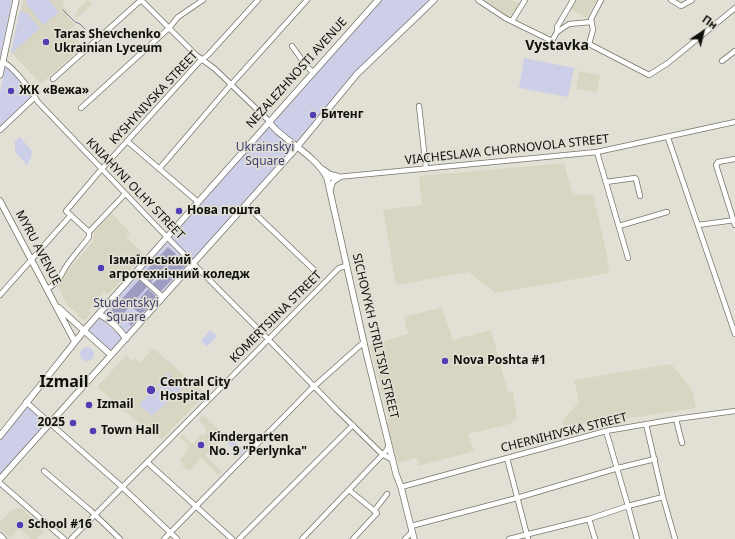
<!DOCTYPE html>
<meta charset="utf-8">
<style>
body{margin:0}
#map{position:relative;width:735px;height:539px;overflow:hidden;background:#e2e0d4;font-family:"Noto Sans",sans-serif}
canvas{display:block}
.north{position:absolute;left:683px;top:12px;width:40px;height:40px;-webkit-text-stroke:3px #e2e0d4;paint-order:stroke;rotate:35deg;font-size:11px;font-weight:700;line-height:16px;text-align:center;color:#0f0f0b}
.north::after{content:'';display:block;margin:auto;width:14px;height:18px;background:#0f0f0b;clip-path:polygon(50% 0,100% 100%,50% 72%,0 100%)}
</style>
<div id="map">
<canvas width="735" height="539"></canvas>
<div class="north">Пн</div>
</div>
<script>
const c = document.querySelector('canvas').getContext('2d');
c.lineJoin = 'round';
function fill(path, color) {
  c.fillStyle = color;
  c.fill(path, 'evenodd');
}
function strokePath(path, color, width, dash) {
  c.strokeStyle = color;
  c.lineWidth = width;
  c.lineCap = dash ? 'butt' : 'round';
  c.setLineDash(dash || []);
  c.stroke(path);
}
function write(font, color, halo, rows, align = 'center') {
  c.font = font + ' "Noto Sans",sans-serif';
  c.lineWidth = 3;
  c.setLineDash([]);
  c.textBaseline = 'middle';
  c.strokeStyle = halo;
  c.fillStyle = color;
  for (const [text, x, y, turn = 0] of rows) {
    c.save();
    c.translate(x, y);
    c.rotate((+turn || 0) * Math.PI / 180);
    c.textAlign = isNaN(turn) ? turn : align;
    if (halo) c.strokeText(text, 0, 0);
    c.fillText(text, 0, 0);
    c.restore();
  }
}
fill(new Path2D(`
 M 23,0 L 65,0 L 63,3 L 63,6 L 69,13 L 67,16 L 75,25 L 70,29 L 82,47 L 41,84 L 11,52 Z
 M 87,0 L 89,0 L 92,4 L 77,18 L 74,15 L 78,12 L 77,10 Z
 M 489,0 L 512,0 L 520,4 L 511,20 L 482,1 Z
 M 576,0 L 597,0 L 586,18 L 571,9 Z
 M 579,71 L 600,75 L 597,93 L 576,89 Z
 M 564,163 L 573,195 L 593,194 L 607,255 L 609,273 L 496,293 L 469,272 L 396,285 L 383,210 L 422,205 L 419,176 Z
 M 112,213 L 130,233 L 126,237 L 144,254 L 109,294 L 104,292 L 89,310 L 91,314 L 85,320 L 84,319 L 83,320 L 77,315 L 78,314 L 66,304 L 57,284 L 94,240 L 93,233 Z
 M 442,307 L 453,340 L 491,330 L 508,392 L 513,391 L 517,418 L 510,424 L 468,434 L 474,451 L 419,466 L 417,458 L 398,463 L 386,422 L 389,421 L 370,345 L 408,334 L 404,317 Z
 M 153,348 L 206,394 L 162,439 L 145,424 L 142,426 L 97,387 L 126,355 L 132,361 L 134,358 L 140,363 Z
 M 671,364 L 692,390 L 696,408 L 583,425 L 584,429 L 571,432 L 570,428 L 565,430 L 563,420 L 579,402 L 574,380 Z
 M 203,415 L 225,435 L 205,455 L 222,472 L 218,475 L 202,459 L 200,459 L 189,471 L 182,465 L 183,463 L 180,460 L 188,448 L 188,446 L 180,437 L 183,434 L 192,444 L 201,435 L 203,436 L 207,432 L 204,426 L 198,420 Z
 M 20,507 L 45,530 L 37,539 L 31,539 L 19,528 L 10,538 L 0,529 L 0,522 L 11,511 Z`), '#d8d6c2');
fill(new Path2D(`
 M 0,0 L 12,0 L 0,58 Z
 M 26,0 L 49,0 L 59,12 L 42,26 L 42,24 L 26,3 Z
 M 381,0 L 431,0 L 367,61 L 298,142 L 296,143 L 273,125 L 272,121 Z
 M 20,10 L 28,14 L 40,28 L 12,53 L 11,52 Z
 M 524,58 L 574,68 L 568,97 L 519,88 Z
 M 7,67 L 32,94 L 33,97 L 0,128 L 0,93 L 5,69 Z
 M 268,127 L 292,146 L 292,149 L 193,260 L 173,240 L 172,236 L 266,128 Z
 M 20,137 L 33,152 L 31,154 L 32,156 L 27,165 L 15,152 L 15,141 Z
 M 167,242 L 170,244 L 189,264 L 164,293 L 161,293 L 139,273 Z
 M 136,277 L 138,277 L 159,297 L 159,298 L 127,334 L 125,334 L 104,313 Z
 M 99,319 L 104,321 L 121,337 L 121,340 L 112,350 L 109,350 L 88,330 Z
 M 210,330 L 217,336 L 207,347 L 201,341 Z
 M80 354a7 7 0 1 1 14 0a7 7 0 1 1-14 0Z
 M 167,373 L 182,386 L 182,388 L 172,398 L 157,385 Z
 M 155,387 L 170,400 L 152,416 L 139,405 Z
 M 27,407 L 28,407 L 45,421 L 46,424 L 0,476 L 0,439 Z
 M 226,432 L 245,451 L 240,456 L 222,437 Z`), '#cdcee7');
fill(new Path2D(`
 M 168,247 L 176,254 L 151,282 L 143,274 Z
 M 178,255 L 186,265 L 161,291 L 153,284 Z
 M 139,280 L 147,287 L 117,321 L 109,313 Z
 M 148,289 L 157,297 L 131,326 L 129,324 L 139,313 L 132,307 Z`), '#9d9dc1');
strokePath(new Path2D(`
 M 63,10 L 75,22 L 80,24 L 85,29`), '#7e7f98', 1);
const minor = new Path2D(`
 M 141,0 L 196,55 L 215,69 L 269,121
 M 478,0 L 505,18 L 552,41 L 557,32 L 557,27 L 573,0
 M 601,0 L 591,19 L 593,30 L 589,44 L 649,75 L 668,63 L 735,8
 M 671,0 L 681,6 L 692,0
 M 512,21 L 525,0
 M 557,32 L 569,24 L 591,22
 M 292,46 L 307,67 L 313,72
 M 722,61 L 735,51
 M 3,62 C 14,67 32,92 38,102 L 162,232 L 268,339 L 337,410 L 382,454 L 393,460
 M 53,79 L 141,0
 M 419,106 L 426,169
 M 81,108 L 169,28 L 178,17 L 203,0
 M 0,130 L 35,97
 M 668,138 L 735,334
 M 127,141 L 198,202
 M 597,152 L 628,258
 M 735,159 L 718,162 L 716,165 L 735,225
 M 159,169 L 228,88 L 307,0
 M 323,169 L 330,174 L 338,176
 M 327,178 L 597,152 L 735,122
 M 606,182 L 635,178 L 636,179 L 640,196
 M 330,191 L 333,182 L 339,178
 M 246,205 L 314,270
 M 698,225 L 735,220
 M 619,226 L 667,212
 M 89,232 L 66,211 L 99,172 L 199,62 L 208,55 L 258,0
 M 136,273 L 163,297
 M 47,289 C 60,282 60,275 67,265 C 74,255 82,246 89,237 L 89,232 L 125,194
 M 0,295 L 71,215
 M 26,402 L 120,485 L 177,539
 M 676,419 L 682,443
 M 646,424 L 663,497 L 675,539
 M 606,431 L 628,506 L 637,539
 M 507,458 L 528,539
 M 147,462 L 232,539
 M 44,471 L 91,511 L 120,539
 M 0,483 L 64,539
 M 401,487 L 606,431 L 676,419 L 735,411
 M 349,490 L 377,513 L 353,539
 M 374,511 L 387,494
 M 589,519 L 595,539
 M 411,526 L 517,498 L 618,468 L 655,459
 M 0,535 L 4,539
 M 71,539 L 339,268 L 346,266
 M 164,539 L 310,390 L 364,342
 M 239,539 L 353,425
 M 302,539 L 386,451 L 389,445
 M 405,539 L 412,532
 M 509,539 L 589,519 L 628,506 L 663,497`);
const major = new Path2D(`
 M 0,75 L 16,0
 M 269,121 C 273,129 280,133 287,139 C 300,149 320,163 327,178 L 366,352 L 396,474 L 401,487 L 414,539
 M 0,201 L 75,342
 M 59,308 L 111,355
 M 99,314 C 109,319 120,329 126,339
 M 0,436 L 87,327 L 378,0
 M 0,479 L 292,153 L 357,74 L 434,0`);
strokePath(minor, '#77756a', 6);
strokePath(major, '#77756a', 7);
strokePath(minor, '#fff', 4.5);
strokePath(major, '#fff', 5.5);
for (const [x, y, r, color] of [
 [46,42,4,"#513eb5"],
 [11,91,4,"#513eb5"],
 [313,115,4,"#513eb5"],
 [179,211,4,"#513eb5"],
 [101,268,4,"#513eb5"],
 [445,361,4,"#513eb5"],
 [151,390,5,"#513eb5"],
 [89,405,4,"#513eb5"],
 [73,423,4,"#513eb5"],
 [93,431,4,"#513eb5"],
 [201,445,4,"#513eb5"],
 [20,525,4,"#513eb5"]
]) {
  const dot = new Path2D();
  dot.arc(x, y, r, 0, 2 * Math.PI);
  c.fillStyle = color;
  c.fill(dot);
  strokePath(dot, '#e2e0d4', 1.5);
}
write('bold 12px', '#0f0f0b', '#e2e0d4', [
 ["Taras Shevchenko",54,35],
 ["Ukrainian Lyceum",54,49],
 ["ЖК «Вежа»",19,91],
 ["Битенг",321,115],
 ["Нова пошта",187,211],
 ["Ізмаїльський",109,261],
 ["агротехнічний коледж",109,275],
 ["Nova Poshta #1",453,361],
 ["Central City",160,383],
 ["Hospital",160,397],
 ["Izmail",97,405],
 ["2025",65,423,"right"],
 ["Town Hall",101,431],
 ["Kindergarten",209,438],
 ["No. 9 \"Perlynka\"",209,452],
 ["School #16",28,525]
], 'left');
write('12px', '#0f0f0b', '#e2e0d4', [
 ["NEZALEZHNOSTI AVENUE",297,73,-48],
 ["KYSHYNIVSKA STREET",154,98,-47],
 ["VIACHESLAVA CHORNOVOLA STREET",507,150,-6],
 ["KNIAHYNI OLHY STREET",135,189,46],
 ["MYRU AVENUE",38,248,62],
 ["KOMERTSIINA STREET",276,317,-45],
 ["SICHOVYKH STRILTSIV STREET",375,336,77],
 ["CHERNIHIVSKA STREET",564,433,-14]
]);
write('12px', '#3f3d6e', '#e2e0d4', [
 ["Ukrainskyi",265,148],
 ["Square",265,162],
 ["Studentskyi",126,304],
 ["Square",126,318]
]);
write('bold 14px', '#0f0f0b', '#e2e0d4', [
 ["Vystavka",557,46]
]);
write('bold 16px', '#0f0f0b', '#e2e0d4', [
 ["Izmail",64,382]
]);
</script>
